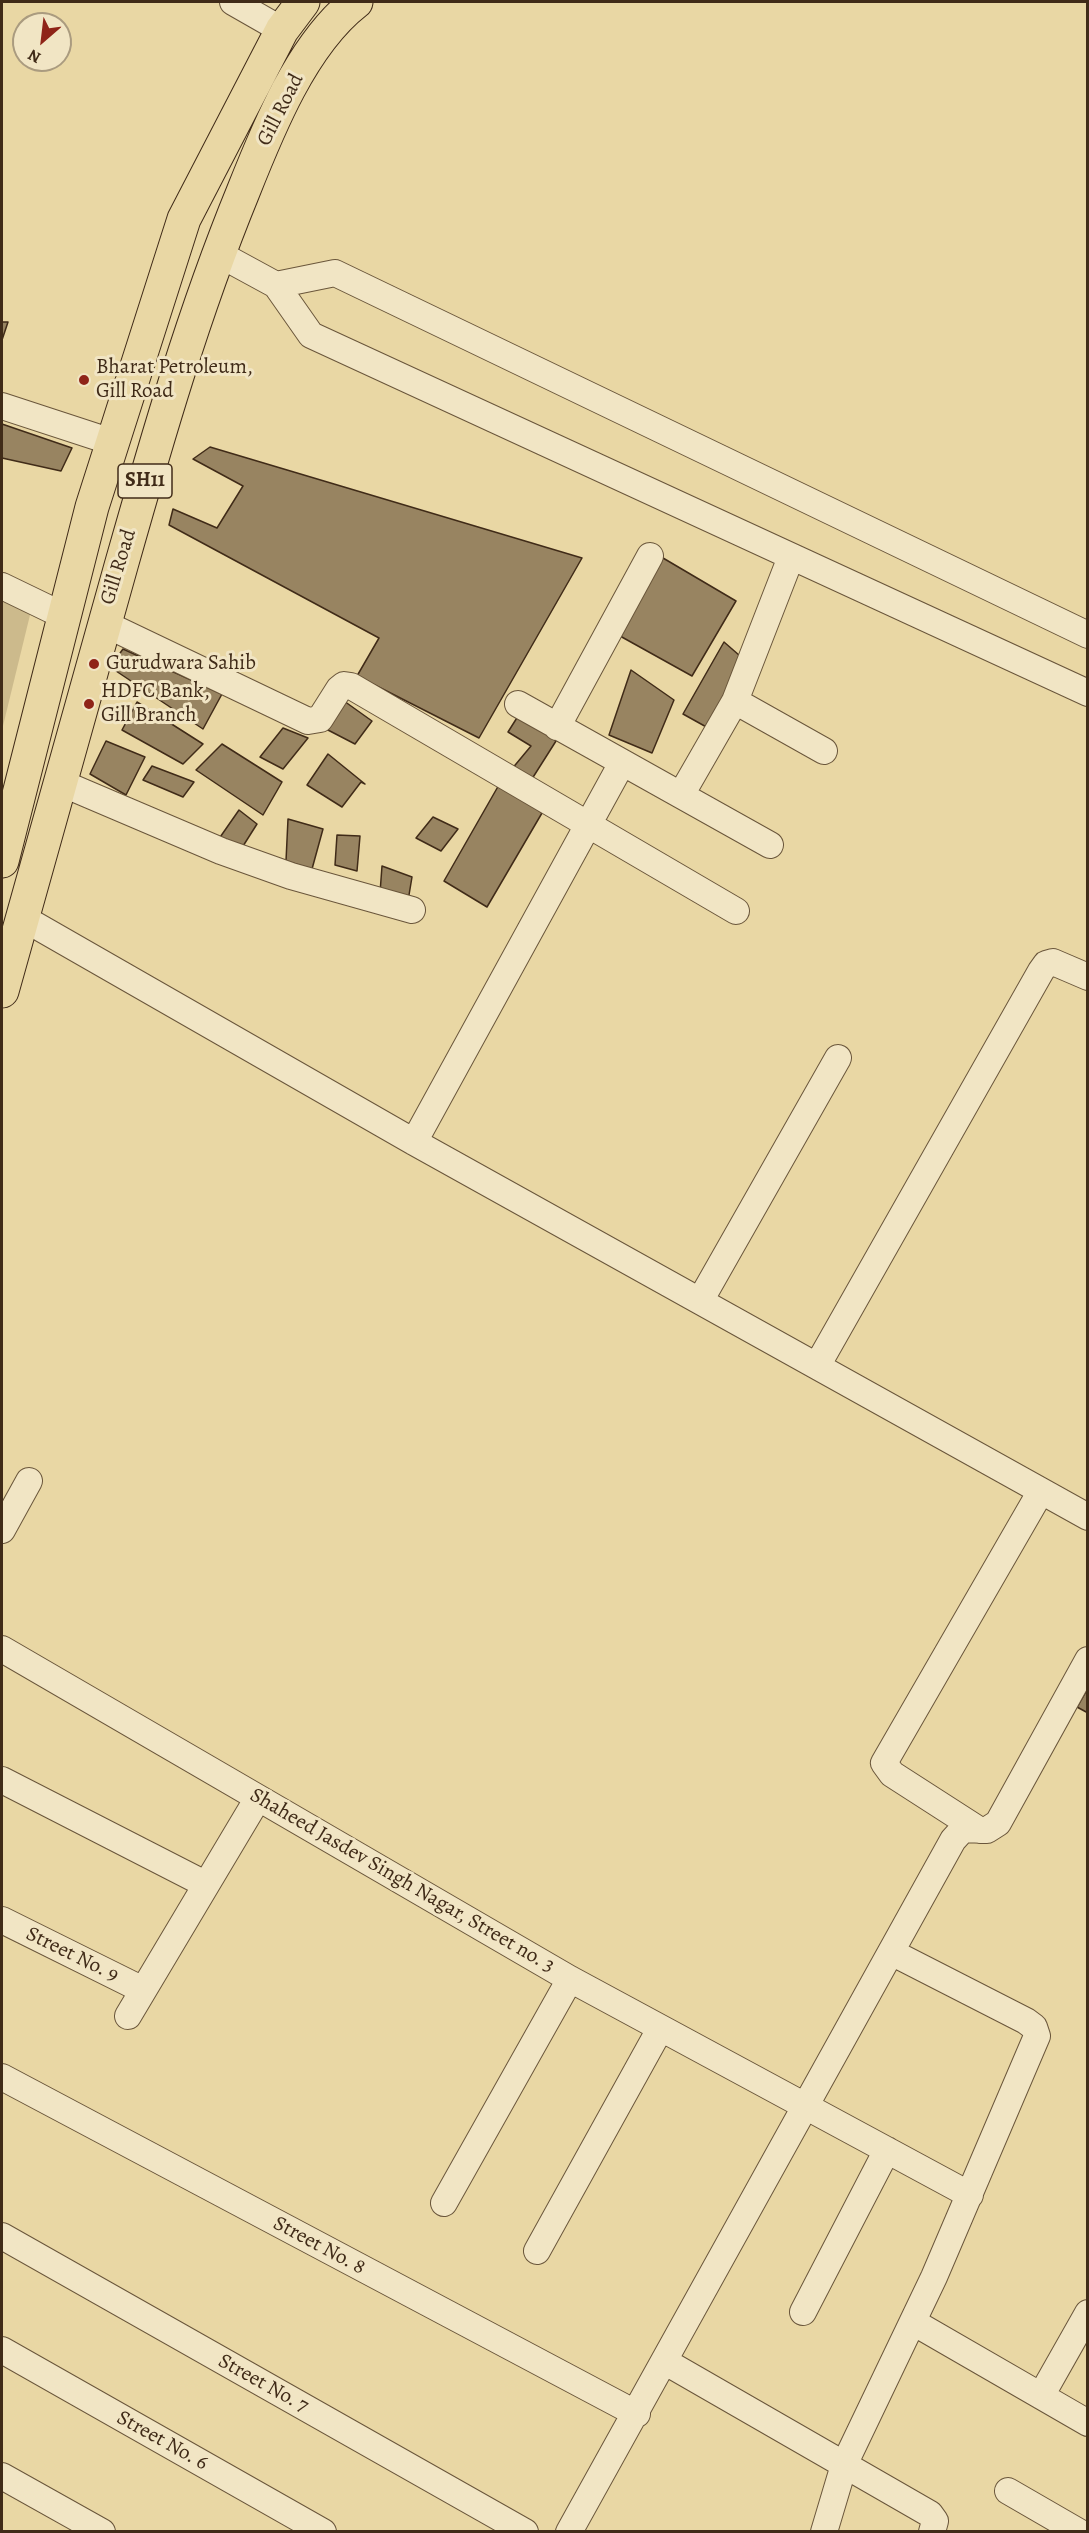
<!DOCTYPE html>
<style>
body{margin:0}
#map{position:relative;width:1089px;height:2533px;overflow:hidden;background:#e9d7a4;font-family:Alegreya,serif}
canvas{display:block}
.frame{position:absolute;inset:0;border:3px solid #402b18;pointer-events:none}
.north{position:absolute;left:12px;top:12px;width:60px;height:60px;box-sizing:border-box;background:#f1e5c4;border:2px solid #aa9b7f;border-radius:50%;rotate:208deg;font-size:16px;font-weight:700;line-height:24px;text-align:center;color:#402b18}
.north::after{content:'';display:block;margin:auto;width:21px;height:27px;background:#8f2418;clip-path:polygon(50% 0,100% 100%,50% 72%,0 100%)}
</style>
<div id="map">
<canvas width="1089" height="2533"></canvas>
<div class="frame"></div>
<div class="north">N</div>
</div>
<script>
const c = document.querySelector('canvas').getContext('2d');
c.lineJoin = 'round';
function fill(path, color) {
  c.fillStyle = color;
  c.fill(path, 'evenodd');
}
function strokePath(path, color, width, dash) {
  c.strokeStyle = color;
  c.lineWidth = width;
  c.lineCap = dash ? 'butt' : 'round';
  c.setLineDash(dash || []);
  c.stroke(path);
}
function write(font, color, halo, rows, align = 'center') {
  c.font = font + ' Alegreya,serif';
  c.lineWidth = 6;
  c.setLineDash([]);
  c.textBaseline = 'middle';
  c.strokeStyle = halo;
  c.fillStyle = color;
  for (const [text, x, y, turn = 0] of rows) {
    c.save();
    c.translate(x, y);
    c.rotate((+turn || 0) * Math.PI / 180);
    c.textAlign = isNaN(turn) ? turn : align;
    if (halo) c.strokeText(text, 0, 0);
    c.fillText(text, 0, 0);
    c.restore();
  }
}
fill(new Path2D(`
 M 2,600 L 30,615 L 2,730 Z`), '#ccba8c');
const building = new Path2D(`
 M 2,322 L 8,322 L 2,340 Z
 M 2,424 L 72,448 L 61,471 L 2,458 Z
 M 210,447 L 582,558 L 479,738 L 357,676 L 379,638 L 169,525 L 173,509 L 217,528 L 243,486 L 193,459 Z
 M 663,558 L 736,601 L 692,676 L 620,636 Z
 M 724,642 L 747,662 L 710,729 L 683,714 Z
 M 123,649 L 222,694 L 203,729 L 110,667 Z
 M 631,670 L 674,700 L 652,753 L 609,735 Z
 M 344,701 L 372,721 L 355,744 L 326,729 Z
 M 137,702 L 203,744 L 183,764 L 122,730 Z
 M 520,713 L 556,741 L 530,782 L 511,770 L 531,746 L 508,732 Z
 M 283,728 L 308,738 L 283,769 L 260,757 Z
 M 106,741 L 145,757 L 126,795 L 90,774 Z
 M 222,744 L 282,782 L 263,815 L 196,770 Z
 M 328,754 L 365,784 L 361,782 L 342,807 L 307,785 Z
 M 152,766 L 194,782 L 183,797 L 143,780 Z
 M 500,783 L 542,813 L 487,907 L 444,881 Z
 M 239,810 L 257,824 L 238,854 L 216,843 Z
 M 433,817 L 458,829 L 441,851 L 416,838 Z
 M 288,819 L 323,829 L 312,869 L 286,861 Z
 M 337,835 L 360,836 L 357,871 L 335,865 Z
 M 382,866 L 412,877 L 408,901 L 380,893 Z
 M 1088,1688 L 1088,1713 L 1077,1707 Z`);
fill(building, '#988461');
strokePath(building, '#402b18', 1.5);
const minor = new Path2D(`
 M 233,2 L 282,30
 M 219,254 L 276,285 L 311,335 L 1088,693
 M 276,285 L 335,273 L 1088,635
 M 2,406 L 112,442
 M 2,586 L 62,615
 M 103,623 L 308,721 L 320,719 L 339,689 L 344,685 L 351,686 L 736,911
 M 735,701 L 824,751
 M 518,704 L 770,845
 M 557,727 L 650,556
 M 59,782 L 221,851 L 291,876 L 412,910
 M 681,795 L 735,701 L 791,557
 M 23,918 L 414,1142 L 1088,1517
 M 414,1142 L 622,763
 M 700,1301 L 838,1058
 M 817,1366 L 1041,971 L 1046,964 L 1053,962 L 1088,977
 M 2,1530 L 29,1481
 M 2,1649 L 570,1979 L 970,2195
 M 2,1780 L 205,1884
 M 979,1830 L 892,1774 L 884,1763 L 1041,1491
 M 2,1920 L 143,1990
 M 128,2016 L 258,1798
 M 2,2077 L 637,2414
 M 444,2203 L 570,1979
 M 2,2236 L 525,2532
 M 537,2251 L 660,2029
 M 803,2312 L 887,2150
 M 913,2322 L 1088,2423
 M 2,2350 L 323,2532
 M 664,2361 L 930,2514 L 935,2521 L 932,2532
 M 1041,2396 L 1088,2313
 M 2,2476 L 102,2532
 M 1008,2491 L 1079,2532
 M 569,2532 L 953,1840 L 963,1829 L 987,1830 L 998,1823 L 1088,1660
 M 824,2532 L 844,2465 L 934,2277 L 1037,2036 L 1034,2027 L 1026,2021 L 891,1952`);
const major = new Path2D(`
 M 2,861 L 92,507 L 184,219 L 282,30 L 303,2
 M 2,991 C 43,849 81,707 121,566 C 157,439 193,314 243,192 C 268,129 302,44 356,2`);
strokePath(minor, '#6a563b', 28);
strokePath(major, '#402b18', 35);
strokePath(minor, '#f1e5c4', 26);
strokePath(major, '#e9d7a4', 33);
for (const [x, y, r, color] of [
 [84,380,6,"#8f2418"],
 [94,664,6,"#8f2418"],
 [89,704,6,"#8f2418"]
]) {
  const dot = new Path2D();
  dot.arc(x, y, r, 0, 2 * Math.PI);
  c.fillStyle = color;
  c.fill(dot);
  strokePath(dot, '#f1e5c4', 2);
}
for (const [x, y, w] of [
 [145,481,54]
]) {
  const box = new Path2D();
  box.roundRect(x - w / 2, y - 17, w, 34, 4.5);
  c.fillStyle = '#f1e5c4';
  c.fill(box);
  strokePath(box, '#402b18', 1.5);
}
write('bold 20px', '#402b18', null, [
 ["SH11",145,481]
]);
write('21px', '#402b18', '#f1e5c4', [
 ["Gill Road",281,110,-63],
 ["Gill Road",119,567,-73],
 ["Shaheed Jasdev Singh Nagar, Street no. 3",402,1881,30],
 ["Street No. 9",72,1955,26],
 ["Street No. 8",319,2246,28],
 ["Street No. 7",263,2384,29],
 ["Street No. 6",162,2441,29]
]);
write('21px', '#402b18', '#f1e5c4', [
 ["Bharat Petroleum,",96,368],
 ["Gill Road",96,392],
 ["Gurudwara Sahib",106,664],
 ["HDFC Bank,",101,692],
 ["Gill Branch",101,716]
], 'left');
</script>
